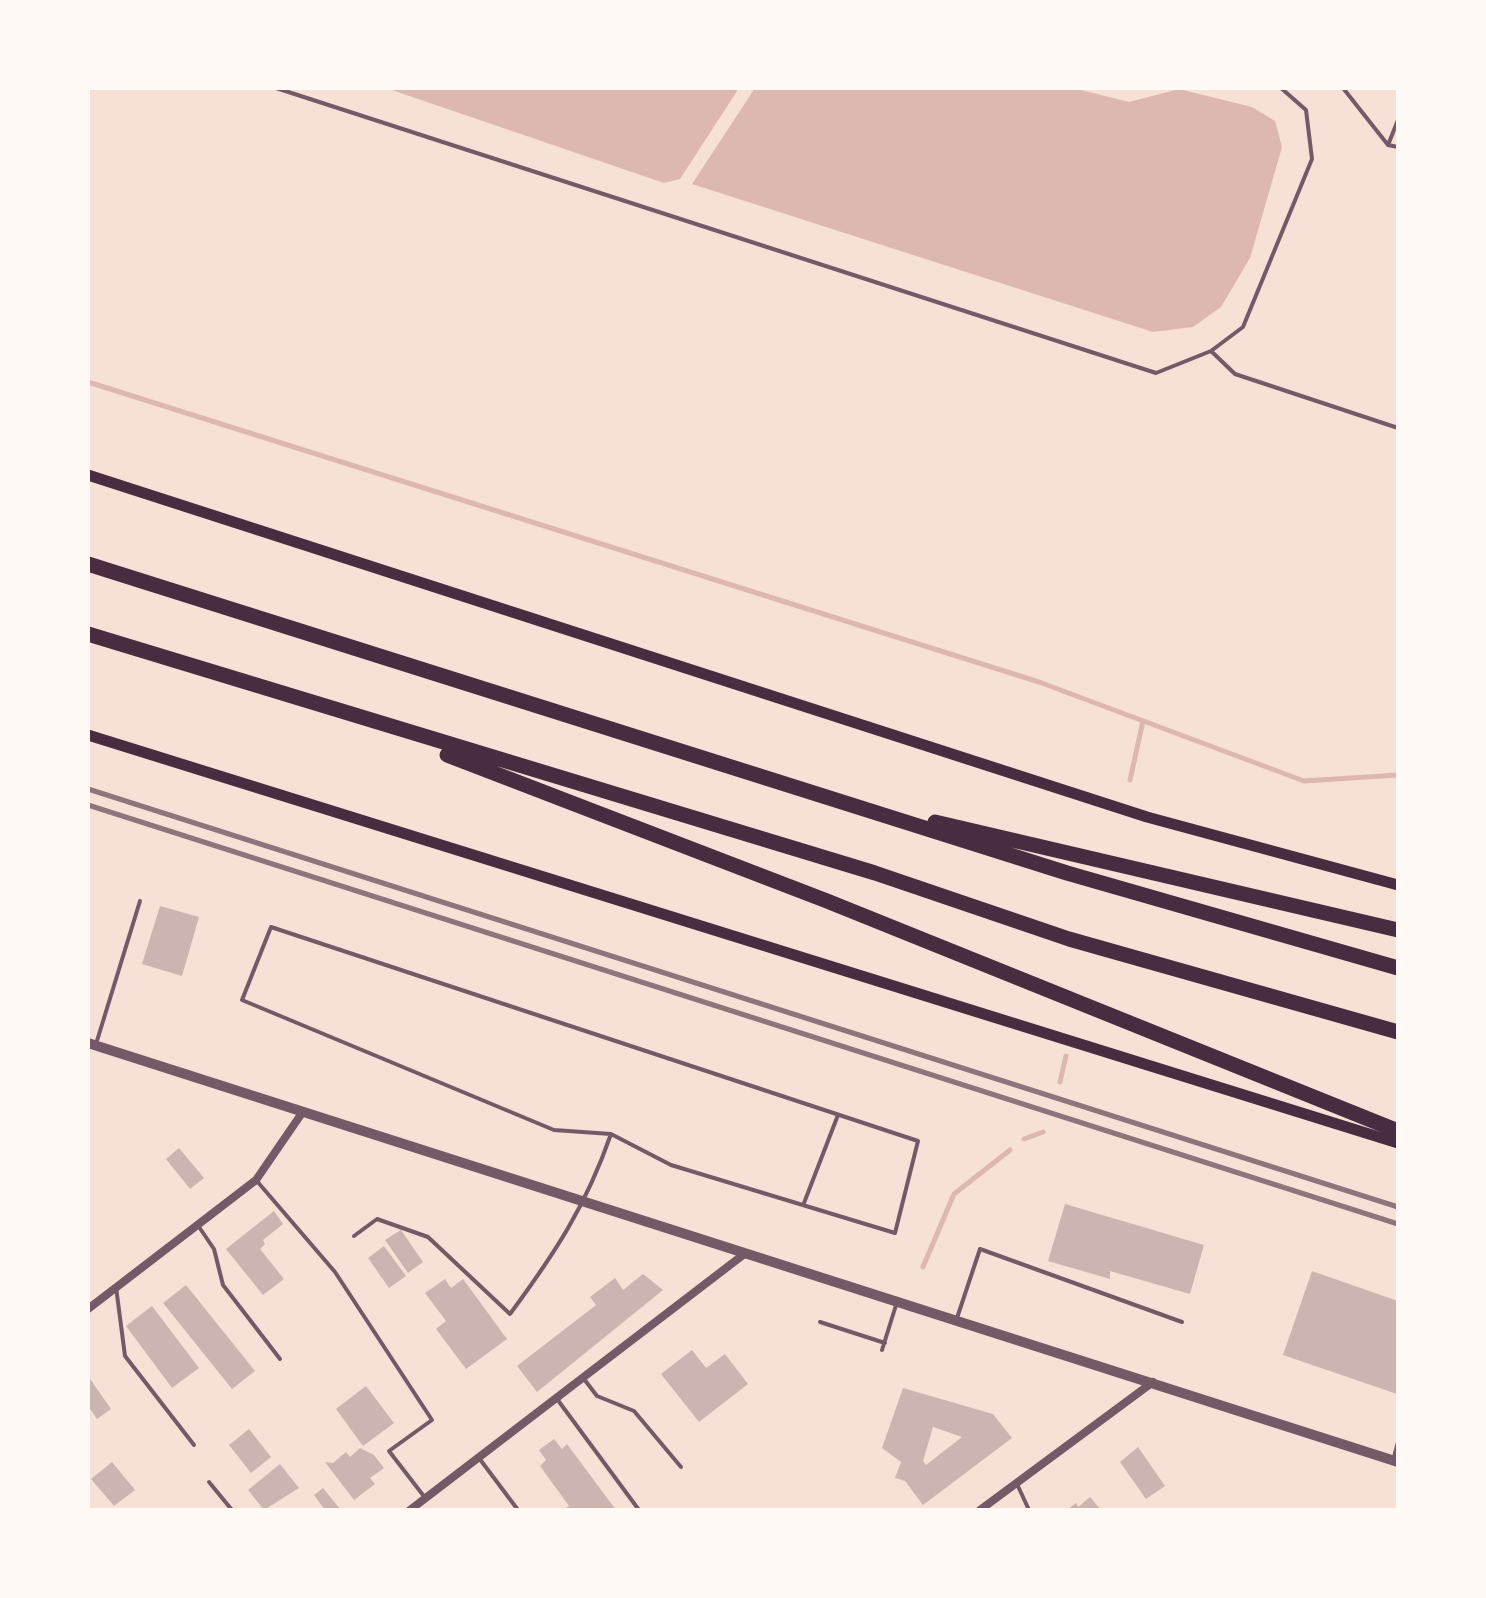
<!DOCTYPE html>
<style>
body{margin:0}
#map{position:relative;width:1486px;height:1598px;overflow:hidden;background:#f7e1d7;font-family:"Open Sans",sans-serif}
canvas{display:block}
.frame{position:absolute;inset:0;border:90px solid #fffaf5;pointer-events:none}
</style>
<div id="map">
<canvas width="1486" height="1598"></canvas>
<div class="frame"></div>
</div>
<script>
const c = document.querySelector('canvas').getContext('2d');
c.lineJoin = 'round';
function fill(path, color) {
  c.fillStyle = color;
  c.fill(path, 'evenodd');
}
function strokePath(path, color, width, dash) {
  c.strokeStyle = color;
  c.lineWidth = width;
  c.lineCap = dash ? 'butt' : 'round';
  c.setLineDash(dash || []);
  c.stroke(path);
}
fill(new Path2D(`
 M 386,88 L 739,88 L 680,179 L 664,183 Z
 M 755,88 L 1073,88 L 1129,102 L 1179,89 L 1252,107 L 1275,121 L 1282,147 L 1250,258 L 1221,307 L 1193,327 L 1153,332 L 692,184 Z`), '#dcb8b0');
strokePath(new Path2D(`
 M 88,382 L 1039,682 L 1304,781 L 1398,775
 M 1130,780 L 1143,721
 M 1060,1082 L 1066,1056
 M 1024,1139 L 1043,1132
 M 923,1267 L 954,1194 L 1010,1150`), '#dcb8b0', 5);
fill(new Path2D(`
 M 160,906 L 199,917 L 182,976 L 142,964 Z
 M 179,1148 L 204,1178 L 190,1189 L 166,1159 Z
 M 1065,1204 L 1204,1245 L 1190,1294 L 1110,1271 L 1110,1279 L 1048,1261 Z
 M 274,1211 L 283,1224 L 263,1240 L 265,1244 L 260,1249 L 284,1279 L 263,1295 L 226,1249 Z
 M 401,1230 L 423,1262 L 408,1273 L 385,1240 Z
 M 384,1246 L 406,1276 L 389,1288 L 368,1258 Z
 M 1312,1271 L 1398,1301 L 1397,1394 L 1283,1355 Z
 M 643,1274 L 663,1290 L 537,1392 L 517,1366 L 596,1305 L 590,1297 L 615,1278 L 623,1290 Z
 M 445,1279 L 451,1288 L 463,1279 L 507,1339 L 466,1369 L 436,1329 L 446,1321 L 425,1293 Z
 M 186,1285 L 255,1371 L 232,1389 L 163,1303 Z
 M 152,1306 L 199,1368 L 172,1388 L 126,1326 Z
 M 692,1350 L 706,1368 L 725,1354 L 748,1384 L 699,1422 L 661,1374 Z
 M 88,1376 L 111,1409 L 97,1419 L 88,1406 Z
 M 366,1386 L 394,1423 L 363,1446 L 336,1409 Z
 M 903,1388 L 993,1414 L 1012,1438 L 923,1505 L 905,1481 L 895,1478 L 901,1462 L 882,1448 ZM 933,1427 L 962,1437 L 926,1465 L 923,1461 Z
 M 249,1429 L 271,1457 L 251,1473 L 229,1445 Z
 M 554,1439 L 562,1449 L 567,1444 L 616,1510 L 563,1510 L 569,1506 L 540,1466 L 546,1460 L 539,1450 Z
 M 1138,1447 L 1165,1486 L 1146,1499 L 1120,1462 Z
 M 360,1448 L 374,1455 L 384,1468 L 370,1478 L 375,1484 L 354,1500 L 325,1462 L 333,1463 L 346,1452 L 350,1457 Z
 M 112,1462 L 135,1490 L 114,1506 L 91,1479 Z
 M 280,1464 L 299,1488 L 264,1510 L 248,1490 Z
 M 323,1488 L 341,1510 L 325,1510 L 314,1495 Z
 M 1090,1497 L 1101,1510 L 1067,1510 L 1076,1503 L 1078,1507 Z`), '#ccb4b1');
strokePath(new Path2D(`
 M 276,88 L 1156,373 L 1211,351 L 1243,327 L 1312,159 L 1306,110 L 1281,88
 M 1343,88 L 1388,145 L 1398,147
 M 1388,145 L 1398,120
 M 1211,351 L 1235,374 L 1398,428
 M 271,927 L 918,1141 L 895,1233 L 671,1165 L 611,1134 L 554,1130 L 242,1000 Z
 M 96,1044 L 140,901
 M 256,1180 L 335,1272 L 432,1420 L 389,1451 L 426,1499
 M 804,1203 L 838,1115
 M 197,1224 L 214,1249 L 223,1285 L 280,1359
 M 354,1236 L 377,1219 L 428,1237 L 510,1314 C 555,1253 586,1206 611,1134
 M 116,1287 L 125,1356 L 194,1445
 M 956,1321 L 980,1249 L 1182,1322
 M 820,1322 L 885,1343
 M 882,1350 L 897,1302
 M 584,1379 L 597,1396 L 634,1411 L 681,1467
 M 557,1399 L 639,1510
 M 1394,1457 L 1398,1442
 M 479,1458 L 518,1510
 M 209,1482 L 232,1510
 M 1017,1484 L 1029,1510`), '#755966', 4);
strokePath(new Path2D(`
 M 88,1309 L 256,1180 L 302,1113
 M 410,1510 L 743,1255
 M 980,1510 L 1153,1382`), '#755966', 8);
strokePath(new Path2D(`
 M 88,1043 L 1398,1462`), '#755966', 10);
strokePath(new Path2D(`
 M 88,475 L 1147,817 L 1398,885
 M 88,735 L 1398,1143`), '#4a2c40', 11);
strokePath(new Path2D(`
 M 88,564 L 1067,873 L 1398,968
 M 88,634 L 875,873 L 1069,939 L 1398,1032
 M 447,755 L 827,901 L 1398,1131
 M 935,822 L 1398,930`), '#4a2c40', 15);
strokePath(new Path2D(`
 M 88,789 L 1398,1207
 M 88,805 L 1398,1224`), '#8f747c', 5);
</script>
